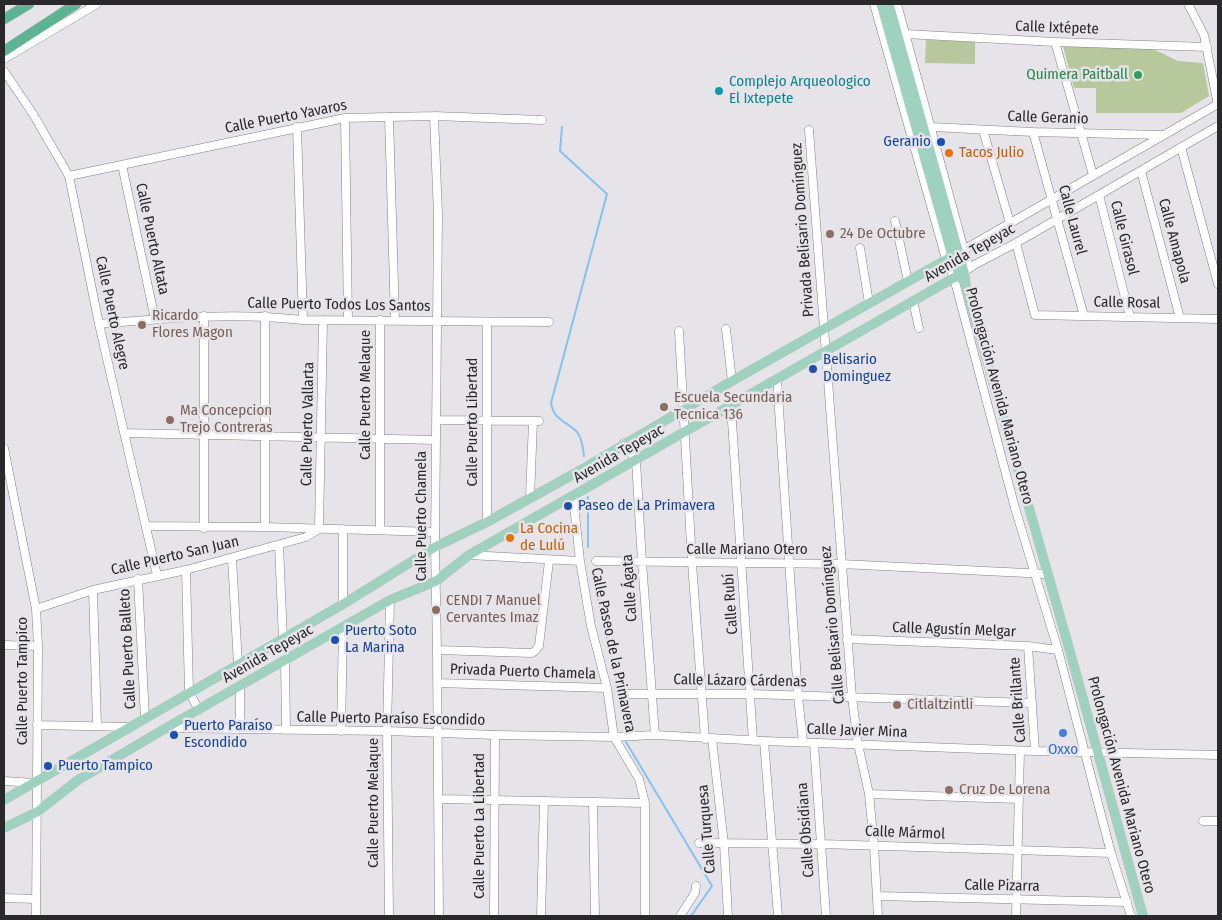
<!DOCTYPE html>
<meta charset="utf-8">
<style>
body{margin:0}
#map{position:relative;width:1222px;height:920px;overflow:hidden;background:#e6e4e9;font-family:"Fira Sans Condensed",sans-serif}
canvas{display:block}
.frame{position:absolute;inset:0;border:5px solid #29282a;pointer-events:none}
</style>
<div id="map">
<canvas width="1222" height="920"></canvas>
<div class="frame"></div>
</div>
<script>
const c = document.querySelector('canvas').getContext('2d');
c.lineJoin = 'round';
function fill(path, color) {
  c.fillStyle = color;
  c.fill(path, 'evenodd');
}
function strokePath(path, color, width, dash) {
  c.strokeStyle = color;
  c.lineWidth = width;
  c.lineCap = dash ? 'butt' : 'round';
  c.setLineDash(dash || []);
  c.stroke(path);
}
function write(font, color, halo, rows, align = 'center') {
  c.font = font + ' "Fira Sans Condensed",sans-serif';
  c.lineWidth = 5;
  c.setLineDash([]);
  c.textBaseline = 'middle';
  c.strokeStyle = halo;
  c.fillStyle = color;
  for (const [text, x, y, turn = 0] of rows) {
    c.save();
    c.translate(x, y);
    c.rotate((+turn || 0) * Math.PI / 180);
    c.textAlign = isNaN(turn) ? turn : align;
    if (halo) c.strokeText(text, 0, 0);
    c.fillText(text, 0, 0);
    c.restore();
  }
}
fill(new Path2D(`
 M 926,40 L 975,41 L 975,64 L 925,63 Z
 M 1063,46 L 1153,49 L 1178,61 L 1203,63 L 1209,96 L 1181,113 L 1096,113 L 1096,88 L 1074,88 Z`), '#b7c89d');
strokePath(new Path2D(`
 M 562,127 L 560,151 L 607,194 L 551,403 C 554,421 567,421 577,432 C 582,437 583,449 584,456
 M 587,470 L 587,480
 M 588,547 L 588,497
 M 591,571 L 627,722
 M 626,742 L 712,886 L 691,916`), '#87c1ee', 2);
const minor = new Path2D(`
 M 874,4 L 946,259 L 954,278 L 1015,508 L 1058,650 L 1111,853 L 1131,916
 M 897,4 L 969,268
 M 1188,4 L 1204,35 L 1218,105
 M 905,34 L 1055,42 L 1207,47
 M 1055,42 L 1093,175
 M 4,59 L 97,4
 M 4,71 L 33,114 L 69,176 L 99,324 L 157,575
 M 434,116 L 438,215 L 435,547 L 437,650 L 439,916
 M 389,117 L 395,320
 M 345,118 L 348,320
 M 297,127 L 303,320
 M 931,127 L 1033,132 L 1162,135
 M 809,130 L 852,697 L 858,744 L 869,794 L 874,846 L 878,916
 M 983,130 L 1010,223
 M 1033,132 L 1084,316
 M 1181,147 L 1218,284
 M 122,165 L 155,319
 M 1141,171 L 1180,318
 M 69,176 L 345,118 L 434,116 L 542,120
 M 1099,195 L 1130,317
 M 895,221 L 908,281
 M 1016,243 L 1035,315 L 1218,319
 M 860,248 L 869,303
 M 958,253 L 1218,104
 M 964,272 L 974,265 L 1016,243 L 1218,126
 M 913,301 L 919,328
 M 204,316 L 204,528
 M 380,320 L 380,530
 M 99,324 C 167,318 235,312 303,320 L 549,322
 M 726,329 L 732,381
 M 679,331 L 692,563 L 705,739
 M 777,379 L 798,696 L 803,742
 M 731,406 L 753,741
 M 436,420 L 539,421
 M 124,433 L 436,440
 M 624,443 L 636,461 L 642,562 L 655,735
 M 4,448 L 36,609 L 38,646 L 36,916
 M 573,496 L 580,561 L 591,626 L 607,688 L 614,737 L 639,779 L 645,803 L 645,916
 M 530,498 L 533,421
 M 487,522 L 487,322
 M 146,526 L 265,527 L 435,532
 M 265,527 L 265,316
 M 279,545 L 283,639
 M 469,555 L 580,561
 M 232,558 L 238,665
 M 596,561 L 841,564 L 1047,574
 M 186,570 L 189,692 L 199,710
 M 138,579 L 145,718
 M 93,590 L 97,726
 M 343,605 L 343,529
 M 36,609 L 93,590 L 186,570 L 306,537 L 319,529 L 323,320
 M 847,639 L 1028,646 L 1058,650
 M 4,645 L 38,646
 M 1028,646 L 1035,751
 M 437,650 L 532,653 L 535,651 L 539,646 L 549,561
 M 285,661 L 286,730
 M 437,683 L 607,688
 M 240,686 L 240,729
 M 627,694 L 751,694 L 1032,703
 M 37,725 L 129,727
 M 166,728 L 387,731 L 495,735 L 614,737 L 655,735 L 764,741 L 1035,751 L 1218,755
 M 341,731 L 343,627
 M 712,739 L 724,844 L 728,916
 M 764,741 L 778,916
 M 814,743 L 826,916
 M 4,781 L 35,783
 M 869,794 L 1019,799
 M 438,799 L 645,803
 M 593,802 L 595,916
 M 1203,821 L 1218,821
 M 699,843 L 821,844 L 1111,853
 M 877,896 L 1127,902
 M 4,898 L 36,899
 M 389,916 L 387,731 L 390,600
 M 494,916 L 495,735
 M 541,916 L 544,801
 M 680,916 L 695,893 L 696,886
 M 1016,916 L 1020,751`);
const major = new Path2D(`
 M 881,4 L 952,256 L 961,279
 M 889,4 L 964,272 L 966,287 L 1069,648 L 1143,916
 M 4,800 L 345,603 L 435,547 L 487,522 L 581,470 L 732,381 L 958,253
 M 4,828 L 37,812 L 78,780 L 166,728 L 390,600 L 436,581 L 469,555 L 964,272`);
const highway = new Path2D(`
 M 4,19 L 29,4
 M 4,51 L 76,4`);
strokePath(minor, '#848186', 9);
strokePath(major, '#c3c3c3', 10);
strokePath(highway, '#c3c3c3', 11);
strokePath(minor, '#fff', 8);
strokePath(major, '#9ed2be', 9);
strokePath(highway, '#5db493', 10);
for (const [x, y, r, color] of [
 [1138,75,5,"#2e9e5b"],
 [719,91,5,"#0f9aa8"],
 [941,142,5,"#1a4fb4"],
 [949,153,5,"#e8710a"],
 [830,234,5,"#8d6e63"],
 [142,325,5,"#8d6e63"],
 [813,369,5,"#1a4fb4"],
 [664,407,5,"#8d6e63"],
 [170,420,5,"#8d6e63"],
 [568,506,5,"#1a4fb4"],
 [510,538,5,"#e8710a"],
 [436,610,5,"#8d6e63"],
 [335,640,5,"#1a4fb4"],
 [897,705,5,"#8d6e63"],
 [1063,733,5,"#3f7fe0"],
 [174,735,5,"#1a4fb4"],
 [48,766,5,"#1a4fb4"],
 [949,790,5,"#8d6e63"]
]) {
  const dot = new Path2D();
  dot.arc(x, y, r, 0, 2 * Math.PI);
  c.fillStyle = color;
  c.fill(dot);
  strokePath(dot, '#e6e4e9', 2);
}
write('15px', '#29282a', '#e6e4e9', [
 ["Calle Ixtépete",1057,28,2],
 ["Calle Puerto Yavaros",286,117,-11],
 ["Calle Geranio",1048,118,2],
 ["Calle Laurel",1072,220,75],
 ["Privada Belisario Domínguez",803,230,-94],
 ["Calle Girasol",1124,238,76],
 ["Calle Puerto Altata",152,239,78],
 ["Calle Amapola",1174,241,75],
 ["Avenida Tepeyac",970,253,-30],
 ["Calle Rosal",1127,303,1],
 ["Calle Puerto Todos Los Santos",339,305,1],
 ["Calle Puerto Alegre",112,313,78],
 ["Calle Puerto Melaque",366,395,-90],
 ["Prolongación Avenida Mariano Otero",999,396,75],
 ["Calle Puerto Libertad",473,422,-90],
 ["Calle Puerto Vallarta",308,424,-89],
 ["Avenida Tepeyac",619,454,-30],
 ["Calle Puerto Chamela",422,516,-90],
 ["Calle Mariano Otero",747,550],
 ["Calle Puerto San Juan",175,556,-13],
 ["Calle Ágata",630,588,-94],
 ["Calle Rubí",731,604,-94],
 ["Calle Belisario Domínguez",833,625,-95],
 ["Calle Agustín Melgar",954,630,2],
 ["Calle Puerto Balleto",128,649,-93],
 ["Calle Paseo de la Primavera",613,650,78],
 ["Avenida Tepeyac",268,654,-30],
 ["Privada Puerto Chamela",523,672,2],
 ["Calle Puerto Tampico",23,681,-90],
 ["Calle Lázaro Cárdenas",740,681,1],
 ["Calle Brillante",1018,700,-94],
 ["Calle Puerto Paraíso Escondido",391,719,1],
 ["Calle Javier Mina",857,731,2],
 ["Prolongación Avenida Mariano Otero",1121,785,75],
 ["Calle Puerto Melaque",374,803,-90],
 ["Calle Puerto La Libertad",480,826,-90],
 ["Calle Turquesa",707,829,-95],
 ["Calle Obsidiana",806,830,-94],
 ["Calle Mármol",905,833,2],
 ["Calle Pizarra",1002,886,1]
]);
write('15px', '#27864d', '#e6e4e9', [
 ["Quimera Paitball",1128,75]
], 'right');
write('15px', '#0d838f', '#e6e4e9', [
 ["Complejo Arqueologico",729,82],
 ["El Ixtepete",729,99]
], 'left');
write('15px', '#164399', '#e6e4e9', [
 ["Geranio",931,142,"right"],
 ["Belisario",823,360],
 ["Dominguez",823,377],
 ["Paseo de La Primavera",578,506],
 ["Puerto Soto",345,631],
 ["La Marina",345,648],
 ["Puerto Paraíso",184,726],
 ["Escondido",184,743],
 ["Puerto Tampico",58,766]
], 'left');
write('15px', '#c56008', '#e6e4e9', [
 ["Tacos Julio",959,153],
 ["La Cocina",520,529],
 ["de Lulú",520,546]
], 'left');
write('15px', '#785e54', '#e6e4e9', [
 ["24 De Octubre",840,234],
 ["Ricardo",152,316],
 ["Flores Magon",152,333],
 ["Escuela Secundaria",674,398],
 ["Tecnica 136",674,415],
 ["Ma Concepcion",180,411],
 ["Trejo Contreras",180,428],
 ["CENDI 7 Manuel",446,601],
 ["Cervantes Imaz",446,618],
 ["Citlaltzintli",907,705],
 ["Cruz De Lorena",959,790]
], 'left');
write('15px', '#366cbe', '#e6e4e9', [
 ["Oxxo",1063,750]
]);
</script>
